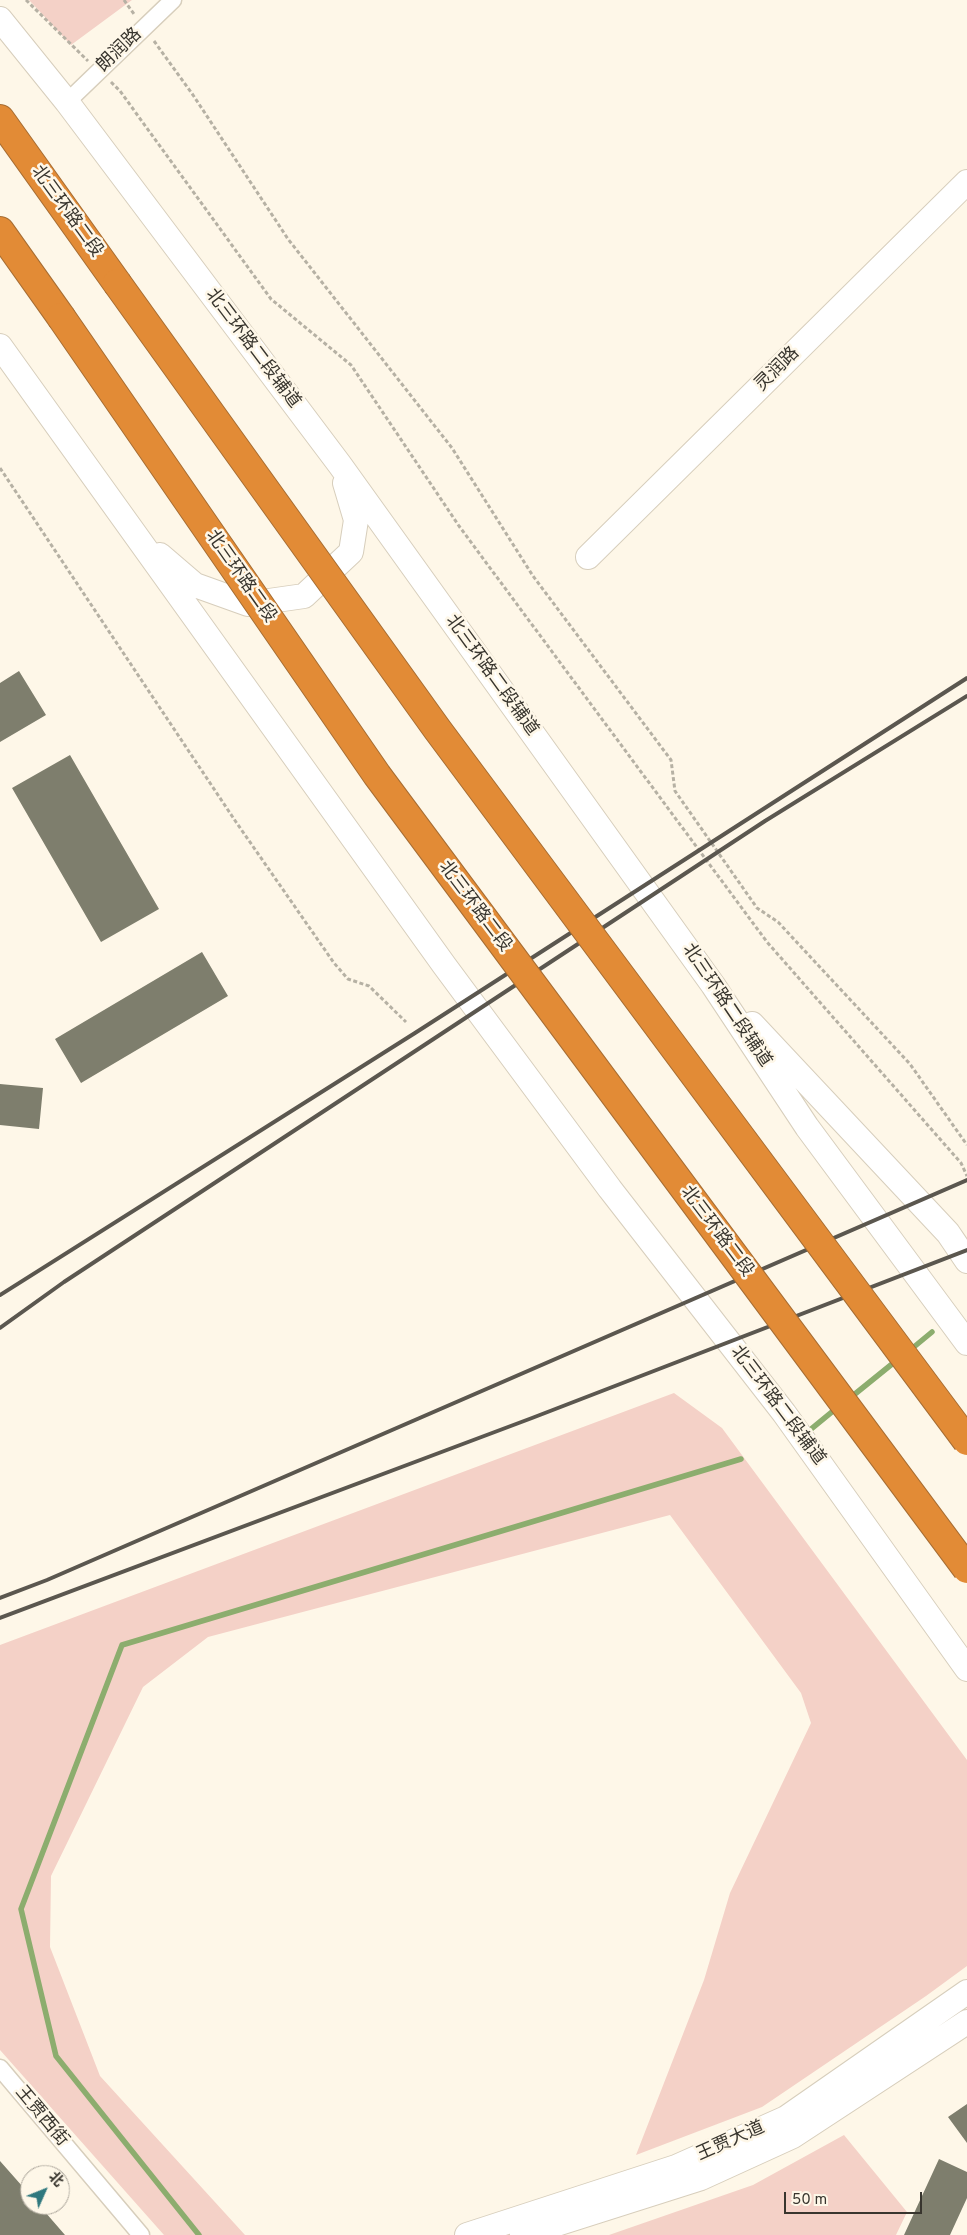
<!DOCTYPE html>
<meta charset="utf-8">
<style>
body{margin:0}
#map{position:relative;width:967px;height:2235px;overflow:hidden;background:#fef7e8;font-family:Overpass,"Noto Sans SC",sans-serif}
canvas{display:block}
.north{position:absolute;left:20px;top:2165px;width:50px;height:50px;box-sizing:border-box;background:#fef7e8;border:1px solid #afa99e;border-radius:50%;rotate:46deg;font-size:14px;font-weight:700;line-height:20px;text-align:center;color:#38352e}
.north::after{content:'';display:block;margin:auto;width:18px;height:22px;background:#2f787e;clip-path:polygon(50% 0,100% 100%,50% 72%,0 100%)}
.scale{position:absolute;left:784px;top:2192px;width:138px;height:22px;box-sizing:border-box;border:2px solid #38352e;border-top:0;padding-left:6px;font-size:15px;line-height:18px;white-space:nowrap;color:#38352e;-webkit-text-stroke:4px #fef7e8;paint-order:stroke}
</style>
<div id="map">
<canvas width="967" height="2235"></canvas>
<div class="north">北</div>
<div class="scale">50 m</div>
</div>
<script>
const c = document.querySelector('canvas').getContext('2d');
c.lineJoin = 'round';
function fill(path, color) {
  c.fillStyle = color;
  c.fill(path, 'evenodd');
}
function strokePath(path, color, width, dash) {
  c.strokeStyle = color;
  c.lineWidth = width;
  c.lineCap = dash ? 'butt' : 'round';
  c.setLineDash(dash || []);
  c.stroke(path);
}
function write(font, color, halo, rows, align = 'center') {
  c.font = font + ' Overpass,"Noto Sans SC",sans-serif';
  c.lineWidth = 5;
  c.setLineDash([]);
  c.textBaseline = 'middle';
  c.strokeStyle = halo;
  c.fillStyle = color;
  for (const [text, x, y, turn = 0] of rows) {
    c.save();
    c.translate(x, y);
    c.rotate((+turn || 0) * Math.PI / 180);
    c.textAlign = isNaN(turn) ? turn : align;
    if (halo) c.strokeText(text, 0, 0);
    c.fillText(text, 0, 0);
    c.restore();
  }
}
fill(new Path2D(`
 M 29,0 L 132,0 L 71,45 Z
 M 674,1393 L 722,1428 L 967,1760 L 967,1966 L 926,1996 L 762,2107 L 636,2155 L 704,1980 L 730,1893 L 811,1723 L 801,1693 L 670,1515 L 208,1637 L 143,1687 L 51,1876 L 50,1947 L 100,2076 L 245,2235 L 164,2235 L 0,2050 L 0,1645 Z
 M 844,2135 L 907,2212 L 896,2235 L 609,2235 L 753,2185 Z`), '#f4d1c7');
strokePath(new Path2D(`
 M 909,1351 L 932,1332
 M 850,1398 L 897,1360
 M 811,1429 L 839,1406
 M 199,2235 L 56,2056 L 21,1909 L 122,1645 L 741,1459`), '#8cad6e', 5.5);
fill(new Path2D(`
 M 19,671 L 46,715 L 0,742 L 0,683 Z
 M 70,755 L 159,909 L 101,942 L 12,788 Z
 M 202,952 L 228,996 L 81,1083 L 55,1039 Z
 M 0,1084 L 43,1088 L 39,1129 L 0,1125 Z
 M 967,2104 L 967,2143 L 948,2117 Z
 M 939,2159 L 967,2172 L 967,2198 L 950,2235 L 904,2235 Z
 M 0,2161 L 30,2195 L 30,2205 L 39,2205 L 65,2235 L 0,2235 Z`), '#7e7e6d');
const street = new Path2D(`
 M 67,102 L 173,0
 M 0,2068 L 141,2235`);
const secondary = new Path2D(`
 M 0,19 L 67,102 L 340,465 L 713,985 L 807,1127 L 967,1343
 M 0,346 L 444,965 L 610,1189 L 784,1413 L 967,1669
 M 160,555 L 195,585 L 248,604 L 304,596 L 351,552 L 356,520 L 345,483
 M 588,557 L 967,182
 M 752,1024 L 948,1233 L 967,1261
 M 467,2235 L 676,2167 L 786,2118 L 967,1992
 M 522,2235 L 701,2178 L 793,2136 L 967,2022`);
const highway = new Path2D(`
 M 0,119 L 117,283
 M 0,231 L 61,317`);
strokePath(street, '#d7cebc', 19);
strokePath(secondary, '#d7cebc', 26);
strokePath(highway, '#a66d33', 30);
strokePath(new Path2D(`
 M 26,0 L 88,61
 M 124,0 L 134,14
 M 154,41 L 193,95 L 288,239 L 452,448 L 533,576 L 671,760 L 675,791 L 757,908 L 778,922 L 910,1064 L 967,1145
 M 111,82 L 120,91 L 271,299 L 351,365 L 459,526 L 767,942 L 961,1163 L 967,1176
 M 0,468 L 236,822 L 334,963 L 348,979 L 369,986 L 406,1022`), '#b6b1a4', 3, [4, 2.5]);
strokePath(street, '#fff', 16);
strokePath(secondary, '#fff', 24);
strokePath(highway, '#e28b36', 28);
strokePath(new Path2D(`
 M 0,1295 L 415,1033 L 967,678
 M 0,1328 L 64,1282 L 765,821 L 967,696
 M 0,1598 L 47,1580 L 967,1180
 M 0,1618 L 532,1418 L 967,1250`), '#5b574f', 4);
const highwayBridge = new Path2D(`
 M 117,283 L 437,729 L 967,1441
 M 61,317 L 377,775 L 967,1569`);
strokePath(highwayBridge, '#a66d33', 30, []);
strokePath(highwayBridge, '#e28b36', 28);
write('18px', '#38352e', '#fef7e8', [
 ["朗润路",120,51,-44],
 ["北三环路二段",66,212,54],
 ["北三环路二段辅道",252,349,53],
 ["灵润路",778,370,-45],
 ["北三环路二段",240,577,55],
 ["北三环路二段辅道",491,676,54],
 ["北三环路二段",474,907,53],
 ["北三环路二段辅道",726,1006,56],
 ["北三环路二段",716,1232,53],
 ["北三环路二段辅道",777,1406,53],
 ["王贾西街",41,2117,50],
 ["王贾大道",731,2142,-24]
]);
</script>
